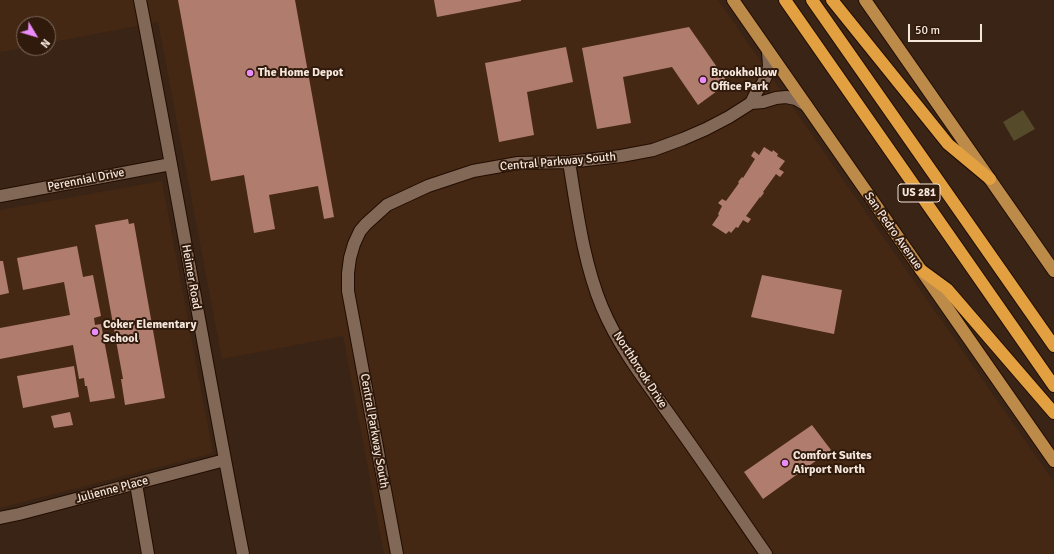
<!DOCTYPE html>
<style>
body{margin:0}
#map{position:relative;width:1054px;height:554px;overflow:hidden;background:#3a2415;font-family:Signika,sans-serif}
canvas{display:block}
.north{position:absolute;left:16px;top:16px;width:40px;height:40px;box-sizing:border-box;background:#301a0c;border:1px solid #7f6c5f;border-radius:50%;rotate:128deg;font-size:11px;font-weight:700;line-height:16px;text-align:center;color:#f5e6dc}
.north::after{content:'';display:block;margin:auto;width:14px;height:18px;background:#ec8cfb;clip-path:polygon(50% 0,100% 100%,50% 72%,0 100%)}
.scale{position:absolute;left:908px;top:24px;width:74px;height:18px;box-sizing:border-box;border:2px solid #f5e6dc;border-top:0;padding-left:5px;font-size:12px;line-height:14px;white-space:nowrap;color:#f5e6dc;-webkit-text-stroke:3px #301a0c;paint-order:stroke}
</style>
<div id="map">
<canvas width="1054" height="554"></canvas>
<div class="north">N</div>
<div class="scale">50 m</div>
</div>
<script>
const c = document.querySelector('canvas').getContext('2d');
c.lineJoin = 'round';
function fill(path, color) {
  c.fillStyle = color;
  c.fill(path, 'evenodd');
}
function strokePath(path, color, width, dash) {
  c.strokeStyle = color;
  c.lineWidth = width;
  c.lineCap = dash ? 'butt' : 'round';
  c.setLineDash(dash || []);
  c.stroke(path);
}
function write(font, color, halo, rows, align = 'center') {
  c.font = font + ' Signika,sans-serif';
  c.lineWidth = 4;
  c.setLineDash([]);
  c.textBaseline = 'middle';
  c.strokeStyle = halo;
  c.fillStyle = color;
  for (const [text, x, y, turn = 0] of rows) {
    c.save();
    c.translate(x, y);
    c.rotate((+turn || 0) * Math.PI / 180);
    c.textAlign = isNaN(turn) ? turn : align;
    if (halo) c.strokeText(text, 0, 0);
    c.fillText(text, 0, 0);
    c.restore();
  }
}
fill(new Path2D(`
 M 0,0 L 718,0 L 1054,482 L 1054,554 L 384,554 L 343,336 L 222,359 L 158,22 L 48,43 L 48,24 L 24,24 L 24,48 L 0,52 Z
 M 162,181 L 213,453 L 0,508 L 0,210 Z`), '#442814');
fill(new Path2D(`
 M 1023,110 L 1035,129 L 1014,141 L 1003,122 Z`), '#554a2a');
fill(new Path2D(`
 M 178,0 L 295,0 L 334,217 L 324,219 L 318,186 L 269,195 L 275,229 L 254,233 L 244,175 L 211,181 Z
 M 434,0 L 521,0 L 521,1 L 437,17 Z
 M 689,27 L 728,83 L 698,105 L 672,67 L 623,77 L 631,123 L 597,129 L 582,48 Z
 M 566,47 L 573,82 L 527,92 L 534,135 L 499,142 L 485,63 Z
 M 764,147 L 772,152 L 773,150 L 778,154 L 777,156 L 785,161 L 779,169 L 784,172 L 780,177 L 776,174 L 763,192 L 764,193 L 760,198 L 760,197 L 746,216 L 751,219 L 748,223 L 743,220 L 738,228 L 736,227 L 731,233 L 729,231 L 726,234 L 712,225 L 719,215 L 718,214 L 722,206 L 718,203 L 722,199 L 726,201 L 739,183 L 738,182 L 742,177 L 743,178 L 755,159 L 751,156 L 754,151 L 759,155 Z
 M 128,219 L 129,224 L 134,223 L 165,398 L 125,405 L 121,379 L 123,379 L 95,225 Z
 M 77,246 L 83,277 L 93,275 L 101,316 L 94,318 L 95,325 L 101,324 L 115,398 L 90,402 L 87,386 L 85,386 L 84,378 L 79,379 L 73,345 L 0,359 L 0,328 L 70,315 L 64,282 L 23,290 L 17,258 Z
 M 0,261 L 3,261 L 9,293 L 0,295 Z
 M 762,275 L 842,290 L 834,334 L 751,317 Z
 M 74,366 L 79,397 L 23,408 L 17,376 Z
 M 70,412 L 73,425 L 54,428 L 51,416 Z
 M 812,425 L 831,450 L 763,499 L 744,472 Z`), '#b07c6e');
const minor = new Path2D(`
 M 140,0 C 176,184 207,370 243,554
 M 751,103 L 763,102 L 776,98 L 786,97 L 796,99 L 806,105
 M 569,162 C 577,210 583,261 602,307 C 620,350 650,387 676,424 C 707,467 736,511 766,554
 M 0,196 L 171,164
 M 136,484 L 148,554
 M 0,518 L 19,514 L 225,460
 M 397,554 L 348,291 L 348,273 L 350,258 L 354,244 L 360,231 L 366,224 L 387,205 L 428,186 L 473,171 L 518,163 L 569,162 L 621,156 L 653,150 L 683,139 L 706,129 L 729,117 L 751,103 L 757,91 L 763,83 L 767,74 L 769,66 L 768,51`);
const major = new Path2D(`
 M 733,0 L 1054,461
 M 865,0 L 1054,271`);
const highway = new Path2D(`
 M 785,0 L 1054,386
 M 812,0 L 1054,346
 M 832,0 L 948,144 L 990,179
 M 921,270 L 947,289 L 1054,413`);
strokePath(minor, '#210d01', 14);
strokePath(major, '#210d01', 14);
strokePath(highway, '#210d01', 14);
strokePath(minor, '#826857', 12);
strokePath(major, '#bc8a49', 12);
strokePath(highway, '#e2a040', 12);
for (const [x, y, r, color] of [
 [250,73,4,"#ec8cfb"],
 [703,80,4,"#ec8cfb"],
 [95,332,4,"#ec8cfb"],
 [785,463,4,"#ec8cfb"]
]) {
  const dot = new Path2D();
  dot.arc(x, y, r, 0, 2 * Math.PI);
  c.fillStyle = color;
  c.fill(dot);
  strokePath(dot, '#301a0c', 1.5);
}
for (const [x, y, w] of [
 [919,193,42]
]) {
  const box = new Path2D();
  box.roundRect(x - w / 2, y - 9, w, 18, 3);
  c.fillStyle = '#301a0c';
  c.fill(box);
  strokePath(box, '#f5e6dc', 1);
}
write('bold 11px', '#f5e6dc', null, [
 ["US 281",919,193]
]);
write('bold 12px', '#f5e6dc', '#301a0c', [
 ["The Home Depot",258,73],
 ["Brookhollow",711,73],
 ["Office Park",711,87],
 ["Coker Elementary",103,325],
 ["School",103,339],
 ["Comfort Suites",793,456],
 ["Airport North",793,470]
], 'left');
write('12px', '#f5e6dc', '#301a0c', [
 ["Central Parkway South",558,162,-5],
 ["Perennial Drive",86,180,-11],
 ["San Pedro Avenue",893,231,55],
 ["Heimer Road",191,277,80],
 ["Northbrook Drive",640,370,57],
 ["Central Parkway South",374,431,80],
 ["Julienne Place",112,490,-15]
]);
</script>
